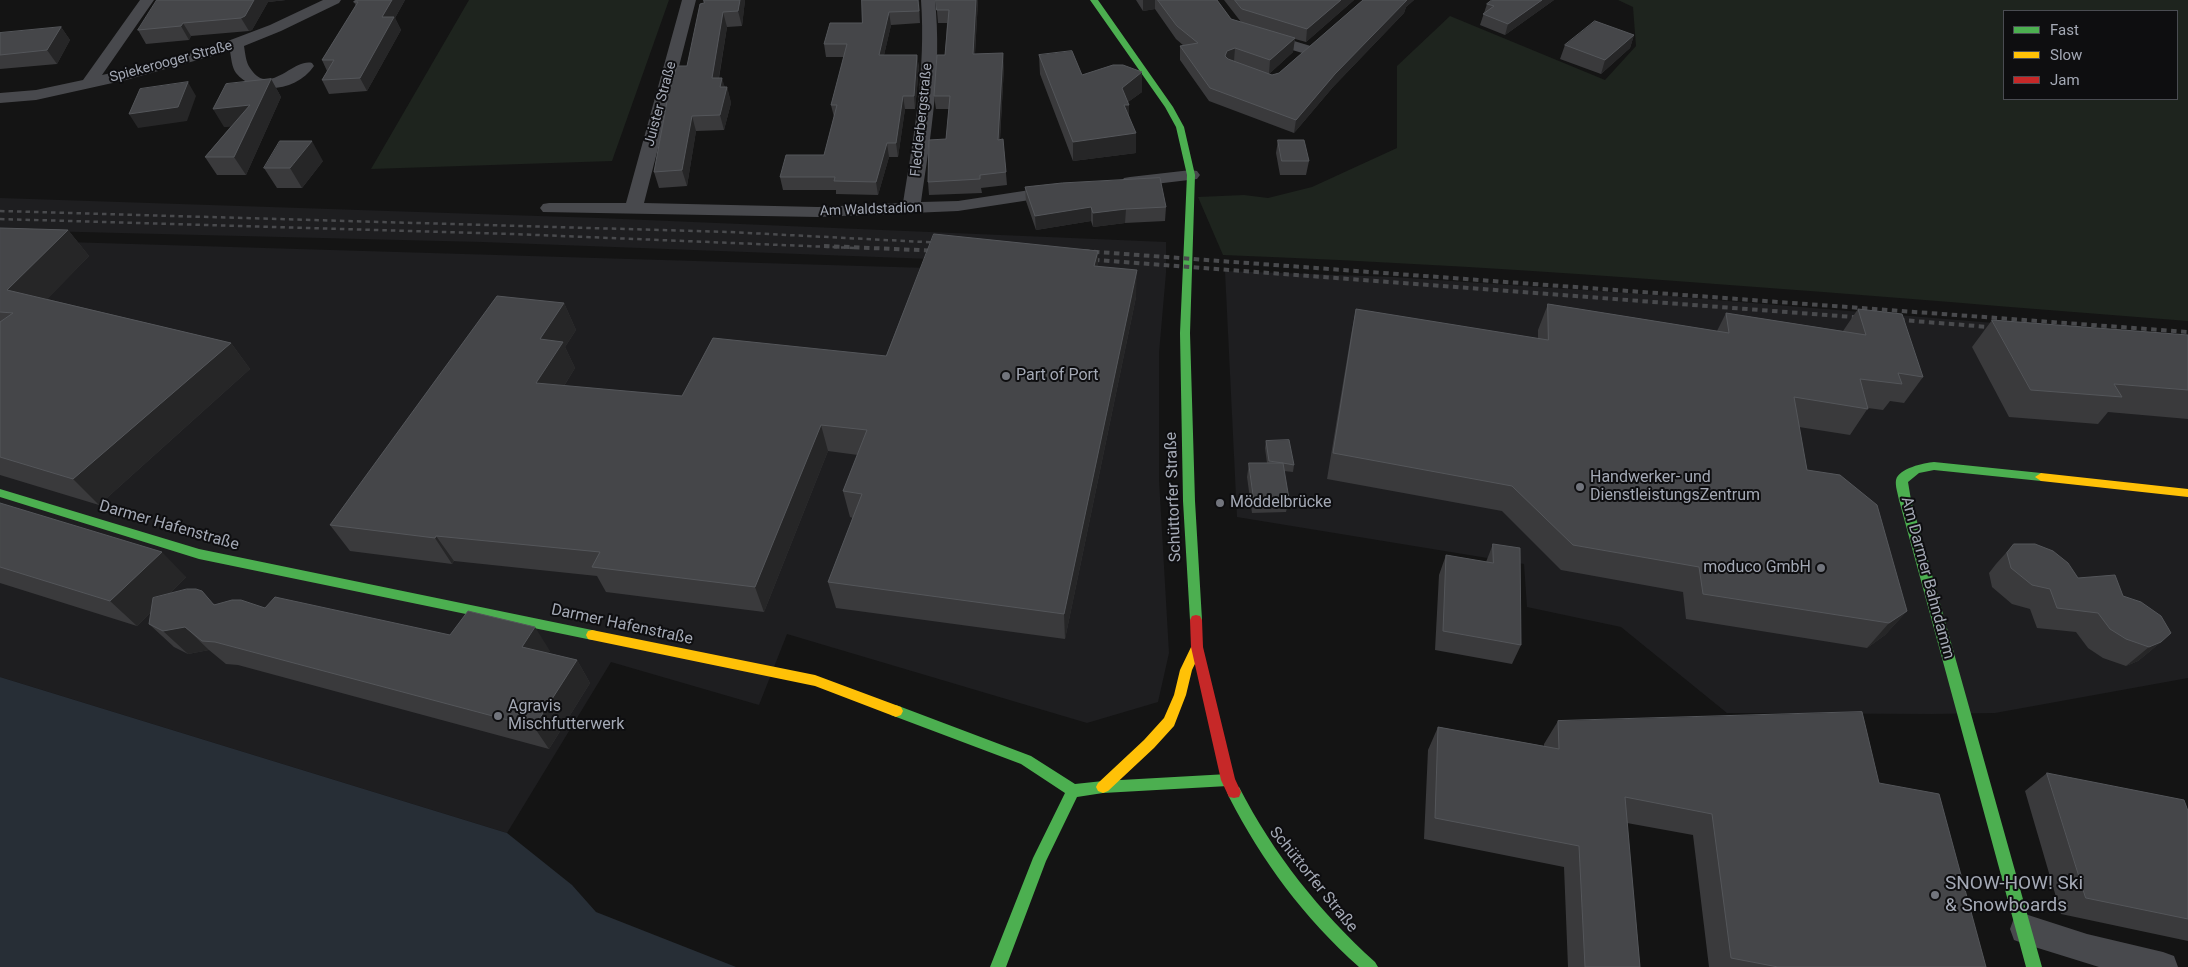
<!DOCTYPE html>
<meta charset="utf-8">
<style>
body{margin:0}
#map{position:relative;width:2188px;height:967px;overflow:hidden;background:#141414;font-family:Roboto,sans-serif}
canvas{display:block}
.legend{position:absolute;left:2003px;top:10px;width:175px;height:90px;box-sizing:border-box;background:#0e0e10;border:1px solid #4a4c52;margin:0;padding:6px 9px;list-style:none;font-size:15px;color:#a4a9b5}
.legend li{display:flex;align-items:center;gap:10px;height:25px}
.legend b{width:25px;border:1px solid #4a4c52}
</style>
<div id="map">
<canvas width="2188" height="967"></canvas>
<ul class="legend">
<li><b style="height:6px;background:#4caf50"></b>Fast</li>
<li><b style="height:6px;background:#ffc107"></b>Slow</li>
<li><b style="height:6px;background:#c62828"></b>Jam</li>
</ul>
</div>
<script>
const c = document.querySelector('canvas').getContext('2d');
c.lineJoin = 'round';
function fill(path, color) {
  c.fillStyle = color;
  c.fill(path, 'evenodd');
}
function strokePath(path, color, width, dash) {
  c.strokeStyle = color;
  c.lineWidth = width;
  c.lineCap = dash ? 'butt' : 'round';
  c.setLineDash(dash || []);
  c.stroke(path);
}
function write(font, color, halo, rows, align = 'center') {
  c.font = font + ' Roboto,sans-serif';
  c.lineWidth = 4;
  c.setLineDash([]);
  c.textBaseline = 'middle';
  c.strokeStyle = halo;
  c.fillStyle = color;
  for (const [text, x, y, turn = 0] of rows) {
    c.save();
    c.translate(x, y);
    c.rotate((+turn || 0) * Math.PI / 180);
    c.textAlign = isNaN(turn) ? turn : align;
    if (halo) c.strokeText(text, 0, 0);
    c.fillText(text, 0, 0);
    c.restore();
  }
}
fill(new Path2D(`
 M 0,198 L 599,218 L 1166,242 L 1166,273 L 1159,353 L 1159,480 L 1169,653 L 1158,702 L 1087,723 L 787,634 L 759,705 L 611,662 L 507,833 L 0,677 L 0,240 L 928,268 L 931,259 L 482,242 L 0,230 Z
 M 1225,271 L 1394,277 L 1656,295 L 2188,339 L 2188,678 L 1995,713 L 1932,714 L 1727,713 L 1621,627 L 1527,607 L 1524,564 L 1237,517 Z`), '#1e1e20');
fill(new Path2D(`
 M 469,0 L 669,0 L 612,161 L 371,169 Z
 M 1618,0 L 2188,0 L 2188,321 C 1867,296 1545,267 1223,255 L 1198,197 L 1244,195 L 1268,198 L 1312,187 L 1397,148 L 1397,66 L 1450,16 L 1605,80 L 1636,46 L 1633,7 ZM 2004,11 L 2177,11 L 2177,99 L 2004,99 Z`), '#1e241e');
fill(new Path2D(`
 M 0,677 L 507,833 L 572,885 L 596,912 L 736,967 L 0,967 Z`), '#272e36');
fill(new Path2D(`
 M 140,0 L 154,0 L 102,75 L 153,64 L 212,47 L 270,25 L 323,0 L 341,0 L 339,3 L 281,31 L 244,46 C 245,52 246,63 250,68 C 269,98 293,58 312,63 L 314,66 C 297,91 256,97 236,73 C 232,68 231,57 230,51 L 126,80 L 36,100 L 0,103 L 0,93 L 36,90 L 83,80 Z
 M 682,0 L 696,0 L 644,203 L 818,207 L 903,203 C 914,135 926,69 921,0 L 935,0 C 942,68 931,135 921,202 L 958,201 L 1056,186 L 1062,187 L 1065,191 L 1062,195 L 1056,196 L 958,211 L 818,217 L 543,212 L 540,208 L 543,204 L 549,203 L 626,203 Z
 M 1264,32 L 1314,47 L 1317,50 L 1314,53 L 1309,55 L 1259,40 L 1256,37 L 1259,34 Z
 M 1191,170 L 1197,171 L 1200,175 L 1197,179 L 1130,187 L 1124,186 L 1121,182 L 1124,178 L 1130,177 Z
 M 2025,914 L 2087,934 L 2163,952 L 2174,956 L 2178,967 L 2099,967 L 2025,944 L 2014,940 L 2010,929 L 2014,918 Z`), '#48494d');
fill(new Path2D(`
 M 1090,0 L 1098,0 L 1173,107 L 1184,127 L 1195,175 L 1190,333 L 1195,501 L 1202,620 L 1200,624 L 1196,625 L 1192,624 L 1190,620 L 1183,501 L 1180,333 L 1187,175 L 1176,127 L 1165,107 Z
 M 1934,462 L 2041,473 L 2047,477 L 2041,481 L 1934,470 L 1919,473 L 1908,482 L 1911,500 L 2042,967 L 2026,967 L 1899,500 C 1898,494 1895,486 1896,480 C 1899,468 1924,463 1934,462 Z
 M 0,489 L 199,549 L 592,630 L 596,631 L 598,635 L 596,639 L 592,640 L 199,559 L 0,497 Z
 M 896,705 L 1031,756 L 1075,784 L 1103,781 L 1228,774 L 1233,776 L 1235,780 L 1233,784 L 1228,786 L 1103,793 L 1077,797 L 1046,861 L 1006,967 L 990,967 L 1033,858 L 1065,793 L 1021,764 L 891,715 L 889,711 L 891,707 Z
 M 1234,786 L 1239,787 C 1274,855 1319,911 1375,962 L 1378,967 L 1359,967 C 1304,918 1262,861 1229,797 L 1227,792 L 1229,787 Z`), '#4caf50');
fill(new Path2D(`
 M 2041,473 L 2188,489 L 2188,497 L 2041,481 L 2035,477 Z
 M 592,630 L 815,675 L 901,707 L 903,711 L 901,715 L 896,717 L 815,686 L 592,640 L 588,639 L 586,635 L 588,631 Z
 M 1197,642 L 1201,643 L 1203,647 L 1192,670 L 1186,695 L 1174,726 L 1154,748 L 1108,791 L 1103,793 L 1098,791 L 1096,787 L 1098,783 L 1144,740 L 1164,718 L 1174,695 L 1180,670 L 1193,643 Z`), '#ffc107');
fill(new Path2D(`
 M 1196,615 L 1200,616 L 1202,620 L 1203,647 L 1235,779 L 1241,792 L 1239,797 L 1234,798 L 1229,797 L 1221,780 L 1191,647 L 1190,620 L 1192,616 Z`), '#c62828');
strokePath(new Path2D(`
 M 0,211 L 729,232 L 944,243
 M 0,219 L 513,234 L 855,248`), '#494a4d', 2.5, [4.5, 4]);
strokePath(new Path2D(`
 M 824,246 L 941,251
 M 1084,251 L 2188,332
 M 1084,259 L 1866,318
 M 1889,319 L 2001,328`), '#494a4d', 4, [5.5, 4.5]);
fill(new Path2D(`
 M 157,0 L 286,0 L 268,2 L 252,30 L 249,31 L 191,36 L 189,40 L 146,44 L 138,30 Z
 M 356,0 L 405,0 L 395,18 L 401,30 L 367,91 L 329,94 L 322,80 L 327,71 L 322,60 L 356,6 L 354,2 Z
 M 745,0 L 742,26 L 727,27 L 719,78 L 725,87 L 727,87 L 731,103 L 724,130 L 696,131 L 687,186 L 659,188 L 654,172 L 687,66 L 704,3 Z
 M 862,0 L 919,0 L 920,23 L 891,25 L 884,55 L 917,55 L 919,68 L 915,109 L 905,109 L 898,157 L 889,157 L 878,195 L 836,194 L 836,190 L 783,190 L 780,177 L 824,155 L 834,117 L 831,105 L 844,57 L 826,57 L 824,44 L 862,23 Z
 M 936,0 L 978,0 L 975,54 L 1004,66 L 1000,140 L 1003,139 L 1007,185 L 981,188 L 982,193 L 929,195 L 928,182 L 946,139 L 949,109 L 936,109 L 934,96 L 945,55 L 947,23 L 938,23 Z
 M 1136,0 L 1217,0 L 1231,19 L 1241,22 L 1224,0 L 1354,0 L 1306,42 L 1295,39 L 1293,52 L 1269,74 L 1272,75 L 1279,73 L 1363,0 L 1414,0 L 1406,7 L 1404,13 L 1333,87 L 1294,133 L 1209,101 L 1180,60 L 1180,46 L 1184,46 L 1176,39 L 1155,9 L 1143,11 Z
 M 1492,0 L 1554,0 L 1505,35 L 1480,25 L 1487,4 Z
 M 61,27 L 70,40 L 57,64 L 0,69 L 0,33 Z
 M 1634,35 L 1630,48 L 1601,74 L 1560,59 L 1565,45 Z
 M 1039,55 L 1082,75 L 1142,92 L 1128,102 L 1129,116 L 1136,153 L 1073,161 L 1040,74 Z
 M 271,79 L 281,97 L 246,175 L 217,175 L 205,157 L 231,126 L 224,127 Z
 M 1278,140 L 1309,161 L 1306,175 L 1280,175 L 1276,153 Z
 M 323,161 L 302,188 L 277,188 L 264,168 Z
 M 1025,187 L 1166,207 L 1165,221 L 1125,223 L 1093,227 L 1091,221 L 1036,230 L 1026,201 Z
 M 0,228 L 68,230 L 89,256 L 47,299 L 231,343 L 250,369 L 99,505 L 0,475 Z
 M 1098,251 L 1098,267 L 1136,297 L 1065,639 L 836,608 L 828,582 L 853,518 L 850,517 L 843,491 L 858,455 L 828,451 L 764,612 L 606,592 L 597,576 L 454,561 L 452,564 L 350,551 L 330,525 L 564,303 L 576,330 L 565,347 L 575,368 L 564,386 L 682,396 L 886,356 Z
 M 1548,304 L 1717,331 L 1726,313 L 1843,331 L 1858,309 L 1923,377 L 1904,403 L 1890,401 L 1883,410 L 1868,408 L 1850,435 L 1799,427 L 1807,470 L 1907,611 L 1885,635 L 1867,648 L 1686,619 L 1683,592 L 1561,570 L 1502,511 L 1327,479 L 1351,335 L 1356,309 L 1538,339 L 1538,330 Z
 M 1992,320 L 2188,335 L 2188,419 L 2108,412 L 2098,424 L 2009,417 L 1972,347 Z
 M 1266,441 L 1294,465 L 1293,472 L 1284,471 L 1289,499 L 1286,512 L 1252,513 L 1247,477 L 1249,463 L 1267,463 L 1265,448 Z
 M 0,503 L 186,577 L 170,593 L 215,604 L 265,608 L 450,635 L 550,651 L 548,653 L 577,660 L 590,683 L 549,749 L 238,665 L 226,664 L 209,650 L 188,654 L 174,647 L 149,624 L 151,612 L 137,626 L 0,583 Z
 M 1493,544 L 1521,645 L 1512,664 L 1435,650 L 1439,575 L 1446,555 L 1486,562 Z
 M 2014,544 L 2078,578 L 2123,596 L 2161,642 L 2138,661 L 2126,666 L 2103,658 L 2088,648 L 2076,632 L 2037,628 L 2030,609 L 2012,604 L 1992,587 L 1989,573 L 1996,564 Z
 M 1558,721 L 1879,783 L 1986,967 L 1709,967 L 1693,835 L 1627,823 L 1640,967 L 1568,967 L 1564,867 L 1424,839 L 1428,750 L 1438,727 L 1544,746 L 1544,744 Z
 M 2047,773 L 2188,811 L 2188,941 L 2061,914 L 2025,791 Z`), '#3a3a3c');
fill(new Path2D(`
 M 254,0 L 286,0 L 268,2 L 252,30 L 249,31 L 241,18 Z
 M 392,0 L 405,0 L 395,18 L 401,30 L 367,91 L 360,78 L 382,17 Z
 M 740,0 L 745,0 L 742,26 L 738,11 Z
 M 918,0 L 919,0 L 920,23 L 919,11 Z
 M 976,0 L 978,0 L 974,67 L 973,54 Z
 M 1143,0 L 1155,0 L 1155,9 L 1143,11 Z
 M 1341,0 L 1354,0 L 1306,42 L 1307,29 Z
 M 1403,0 L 1414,0 L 1406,7 L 1404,13 L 1333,87 L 1294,133 L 1296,120 L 1335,74 Z
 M 1542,0 L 1554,0 L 1505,35 L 1508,24 Z
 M 723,12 L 727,27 L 716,94 L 712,78 Z
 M 889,12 L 891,25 L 881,68 L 879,55 Z
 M 183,23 L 191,36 L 189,40 L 181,26 Z
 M 61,27 L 70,40 L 57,64 L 47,50 Z
 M 1634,35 L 1630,48 L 1601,74 L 1605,60 Z
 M 1295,38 L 1293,52 L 1269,74 L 1270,60 Z
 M 1235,48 L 1234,61 L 1225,64 L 1225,56 L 1227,51 Z
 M 1003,53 L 1004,66 L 999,153 L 998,140 Z
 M 917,55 L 919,68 L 915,109 L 914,96 Z
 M 1142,72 L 1142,92 L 1121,107 L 1122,88 Z
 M 722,78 L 726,91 L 727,87 L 731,103 L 724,130 L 720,115 L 720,87 Z
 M 271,79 L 281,97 L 246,175 L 234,157 L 250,125 L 224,127 L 213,109 Z
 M 188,82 L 196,96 L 187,121 L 138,128 L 129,114 Z
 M 903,96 L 905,109 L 898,157 L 896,143 Z
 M 1124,105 L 1129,105 L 1129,124 Z
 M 692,116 L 696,131 L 687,186 L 682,170 Z
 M 1136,133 L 1136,153 L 1073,161 L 1073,142 Z
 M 312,141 L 323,161 L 302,188 L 290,168 Z
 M 887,143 L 889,157 L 878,195 L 876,182 Z
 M 1091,207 L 1091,221 L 1036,230 L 1035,216 Z
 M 1126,209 L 1125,223 L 1093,227 L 1093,213 Z
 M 68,230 L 89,256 L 31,316 L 7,290 Z
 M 1098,251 L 1098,278 L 1094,266 Z
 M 1137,270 L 1136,297 L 1065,639 L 1064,614 Z
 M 564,303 L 576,330 L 565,347 L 575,368 L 549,410 L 536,383 L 540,339 Z
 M 231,343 L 250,369 L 99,505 L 73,479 Z
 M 821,425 L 828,451 L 764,612 L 755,587 Z
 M 436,536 L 454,561 L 452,564 L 435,538 Z
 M 162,552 L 186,577 L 137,626 L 110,601 Z
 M 1907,611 L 1885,635 L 1867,648 L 1889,623 Z
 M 185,627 L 209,650 L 188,654 L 163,631 Z
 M 535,627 L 550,651 L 537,670 L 522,647 Z
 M 2161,642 L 2138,661 L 2126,666 L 2149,647 Z
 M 577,660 L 590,683 L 549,749 L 534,727 Z`), '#262627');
const building = new Path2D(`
 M 157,0 L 254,0 L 245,16 L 241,18 L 183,23 L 181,26 L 138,30 Z
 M 356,0 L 392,0 L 382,17 L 394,17 L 360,78 L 322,80 L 334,60 L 322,60 L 358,2 L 354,2 Z
 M 704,0 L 740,0 L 738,11 L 723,12 L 712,78 L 722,78 L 720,87 L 727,87 L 720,115 L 692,116 L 682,170 L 654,172 L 668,96 L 677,66 L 687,66 L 700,4 L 704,3 Z
 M 862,0 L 918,0 L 919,11 L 889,12 L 879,55 L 917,55 L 914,96 L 903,96 L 896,143 L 887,143 L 876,182 L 834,181 L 835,177 L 780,177 L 786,155 L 824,155 L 837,105 L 831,105 L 847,44 L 824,44 L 830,23 L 862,23 Z
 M 936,0 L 976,0 L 973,54 L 1003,53 L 998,140 L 1003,139 L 1006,172 L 980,175 L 980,179 L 928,182 L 929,140 L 946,139 L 950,96 L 934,96 L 937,55 L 945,55 L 949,10 L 937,10 Z
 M 1158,0 L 1217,0 L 1231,19 L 1295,38 L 1270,60 L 1235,48 L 1227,51 L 1225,56 L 1228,59 L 1272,75 L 1279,73 L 1363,0 L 1407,0 L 1335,74 L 1296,120 L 1210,88 L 1180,46 L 1198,43 L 1177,26 Z
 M 1235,0 L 1341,0 L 1307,29 L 1242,9 Z
 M 1492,0 L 1542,0 L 1508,24 L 1483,14 L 1494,6 L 1487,4 Z
 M 1595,21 L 1634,35 L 1605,60 L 1565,45 Z
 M 61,27 L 47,50 L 0,55 L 0,33 Z
 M 1072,51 L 1082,75 L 1113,65 L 1123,65 L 1142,72 L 1122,88 L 1129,105 L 1124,105 L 1136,133 L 1073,142 L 1039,55 Z
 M 271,79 L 234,157 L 205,157 L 250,105 L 213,109 L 226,84 Z
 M 188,82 L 178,107 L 129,114 L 140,89 Z
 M 1278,140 L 1304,140 L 1309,161 L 1282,161 Z
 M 280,141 L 312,141 L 290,168 L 264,168 Z
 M 1160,178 L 1166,207 L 1126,209 L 1093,213 L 1091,207 L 1035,216 L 1025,187 L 1062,183 Z
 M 0,228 L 68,230 L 7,290 L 231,343 L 73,479 L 0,457 L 0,322 L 13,313 L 0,312 Z
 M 934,234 L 1098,251 L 1094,266 L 1137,270 L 1064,614 L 828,582 L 862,494 L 843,491 L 867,430 L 821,425 L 755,587 L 592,567 L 600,552 L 436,536 L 435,538 L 330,525 L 497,296 L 564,303 L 540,339 L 563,342 L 536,383 L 682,396 L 713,338 L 886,356 Z
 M 1548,304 L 1729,333 L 1726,313 L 1866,335 L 1858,309 L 1902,314 L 1923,377 L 1898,373 L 1902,384 L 1860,379 L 1868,409 L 1794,397 L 1807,470 L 1840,475 L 1877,505 L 1907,611 L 1889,623 L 1703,594 L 1699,567 L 1573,545 L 1512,486 L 1333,453 L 1356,309 L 1548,340 Z
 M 1992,320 L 2188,335 L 2188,390 L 2114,384 L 2122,397 L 2031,390 Z
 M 1289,440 L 1294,465 L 1283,463 L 1269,461 L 1266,441 Z
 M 1249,463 L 1283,463 L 1289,499 L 1254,499 Z
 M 0,503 L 162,552 L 110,601 L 0,567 Z
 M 1493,544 L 1520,548 L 1521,645 L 1443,631 L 1446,555 L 1493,563 Z
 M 2014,544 L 2035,544 L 2053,551 L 2068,563 L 2078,578 L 2115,575 L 2123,596 L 2141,602 L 2161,616 L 2171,633 L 2161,642 L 2149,647 L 2126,639 L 2110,629 L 2098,613 L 2057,608 L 2050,589 L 2032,585 L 2011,568 L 2007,553 Z
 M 187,589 L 196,589 L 202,591 L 214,605 L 232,600 L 241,600 L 265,608 L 275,597 L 450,635 L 468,611 L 535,627 L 522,647 L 577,660 L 534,727 L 215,642 L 202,641 L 185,627 L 163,631 L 149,624 L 153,598 Z
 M 1862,712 L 1879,783 L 1939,794 L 1986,967 L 1778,967 L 1731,958 L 1712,814 L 1625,797 L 1640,967 L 1585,967 L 1579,846 L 1435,818 L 1438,727 L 1559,749 L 1558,721 Z
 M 2047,773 L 2184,800 L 2188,811 L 2188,919 L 2086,898 Z`);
fill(building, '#454649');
strokePath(building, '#54565a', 1);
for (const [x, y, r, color] of [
 [1006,376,5,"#72757d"],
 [1580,487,5,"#72757d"],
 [1220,503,5,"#72757d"],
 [1821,568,5,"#72757d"],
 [498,716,5,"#72757d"],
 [1935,895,5,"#72757d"]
]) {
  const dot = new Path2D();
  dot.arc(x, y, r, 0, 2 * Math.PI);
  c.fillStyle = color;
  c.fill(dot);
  strokePath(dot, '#0e0e10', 2);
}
write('14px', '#a4a9b5', '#0e0e10', [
 ["Spiekerooger Straße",171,62,-15],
 ["Juister Straße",661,104,-75],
 ["Fledderbergstraße",922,120,-84],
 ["Am Waldstadion",871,210,-2]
]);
write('16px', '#a4a9b5', '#0e0e10', [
 ["Part of Port",1016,376],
 ["Handwerker- und",1590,478],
 ["DienstleistungsZentrum",1590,496],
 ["Möddelbrücke",1230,503],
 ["moduco GmbH",1811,568,"right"],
 ["Agravis",508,707],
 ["Mischfutterwerk",508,725]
], 'left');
write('16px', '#a4a9b5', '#0e0e10', [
 ["Schüttorfer Straße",1174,497,-92],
 ["Darmer Hafenstraße",169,526,16],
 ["Am Darmer Bahndamm",1927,578,75],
 ["Darmer Hafenstraße",622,625,12],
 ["Schüttorfer Straße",1313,880,51]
]);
write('19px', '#a4a9b5', '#0e0e10', [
 ["SNOW-HOW! Ski",1945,884],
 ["& Snowboards",1945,906]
], 'left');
</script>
